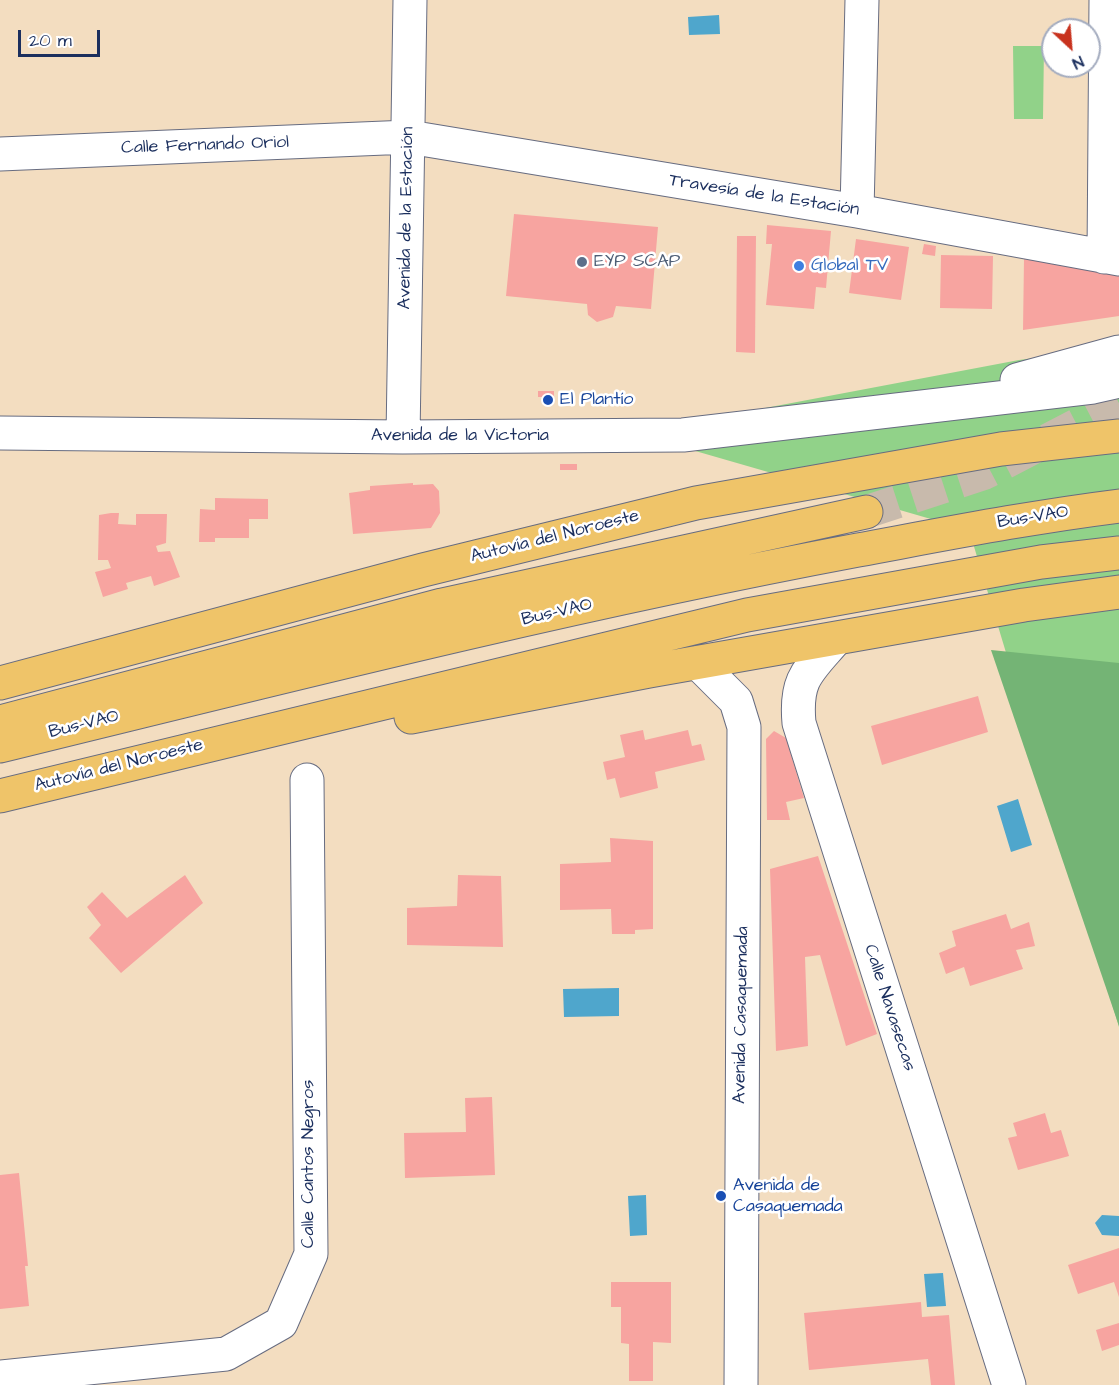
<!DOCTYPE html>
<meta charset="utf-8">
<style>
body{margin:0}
#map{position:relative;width:1119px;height:1385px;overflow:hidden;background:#f3ddc0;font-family:"Architects Daughter",sans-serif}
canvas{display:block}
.north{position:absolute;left:1041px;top:18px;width:60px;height:60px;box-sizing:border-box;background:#fff;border:2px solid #a4acbf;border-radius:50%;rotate:154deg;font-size:16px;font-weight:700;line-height:24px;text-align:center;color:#1b2f5e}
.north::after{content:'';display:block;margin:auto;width:21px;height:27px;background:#c8321e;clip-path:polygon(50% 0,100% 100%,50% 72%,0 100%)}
.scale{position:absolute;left:18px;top:30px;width:82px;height:27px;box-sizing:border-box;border:3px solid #1b2f5e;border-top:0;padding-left:8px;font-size:18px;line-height:21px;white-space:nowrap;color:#1b2f5e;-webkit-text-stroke:4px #fff;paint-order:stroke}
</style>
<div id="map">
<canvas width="1119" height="1385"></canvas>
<div class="north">N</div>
<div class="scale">20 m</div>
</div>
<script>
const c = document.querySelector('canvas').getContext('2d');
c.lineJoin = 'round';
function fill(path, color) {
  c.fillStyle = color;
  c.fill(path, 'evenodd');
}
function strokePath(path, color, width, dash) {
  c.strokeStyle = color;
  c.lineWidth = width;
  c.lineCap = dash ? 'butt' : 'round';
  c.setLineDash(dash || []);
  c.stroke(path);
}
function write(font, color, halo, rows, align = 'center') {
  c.font = font + ' "Architects Daughter",sans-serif';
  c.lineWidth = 5;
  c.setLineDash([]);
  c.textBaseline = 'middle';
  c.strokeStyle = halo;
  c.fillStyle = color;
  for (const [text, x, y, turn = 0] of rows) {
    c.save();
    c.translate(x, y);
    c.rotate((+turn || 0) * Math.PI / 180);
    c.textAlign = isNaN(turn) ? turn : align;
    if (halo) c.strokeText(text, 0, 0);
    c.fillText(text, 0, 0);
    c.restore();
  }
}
fill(new Path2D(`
 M 1013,46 L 1044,46 L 1043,119 L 1014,119 Z
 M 1119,347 L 1119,1027 L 969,530 L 633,433 L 1019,360 Z`), '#91d289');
fill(new Path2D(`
 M 991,650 L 1119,663 L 1119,1026 Z`), '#74b475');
fill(new Path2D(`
 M 719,15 L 720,34 L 689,35 L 688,17 Z
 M 1018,799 L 1032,845 L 1011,852 L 997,806 Z
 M 619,988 L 619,1016 L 564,1017 L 563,989 Z
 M 646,1195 L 647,1235 L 630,1236 L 628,1196 Z
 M 1102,1215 L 1119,1216 L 1119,1236 L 1102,1235 L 1095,1223 Z
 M 943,1273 L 946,1306 L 927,1307 L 924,1274 Z`), '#4fa6cc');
fill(new Path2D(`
 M 514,214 L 658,227 L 651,309 L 616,306 L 613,317 L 597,322 L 588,315 L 587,304 L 506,296 Z
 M 767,225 L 831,231 L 826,288 L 816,287 L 814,309 L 766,305 L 772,244 L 766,244 Z
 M 737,236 L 756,236 L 755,353 L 736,352 Z
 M 856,239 L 909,247 L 901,300 L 849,293 Z
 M 924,244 L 936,246 L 935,256 L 922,254 Z
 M 941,255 L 993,256 L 992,309 L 940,308 Z
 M 1024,259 L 1119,274 L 1119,316 L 1023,330 Z
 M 538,391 L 554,391 L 554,397 L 538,397 Z
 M 560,464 L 577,464 L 577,470 L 560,470 Z
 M 413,483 L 413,485 L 433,484 L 439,491 L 440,513 L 431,528 L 353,534 L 349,493 L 370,490 L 370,486 Z
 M 215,498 L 268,499 L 268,519 L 249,519 L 249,538 L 215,538 L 215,542 L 199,542 L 200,509 L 215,510 Z
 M 111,513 L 119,513 L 118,524 L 136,525 L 136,514 L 167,514 L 166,543 L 156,546 L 158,552 L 170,551 L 180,577 L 154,586 L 151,576 L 126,583 L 128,589 L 103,597 L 95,572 L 111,568 L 108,560 L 98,560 L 99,515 Z
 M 978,696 L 988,732 L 882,765 L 871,726 Z
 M 643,730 L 645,740 L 688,730 L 692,746 L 701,744 L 705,760 L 655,772 L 658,788 L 620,798 L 615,778 L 607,780 L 603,762 L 625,757 L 620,735 Z
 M 774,731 L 786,738 L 804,798 L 786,802 L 790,820 L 767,820 L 766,739 Z
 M 610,838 L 653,841 L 653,929 L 635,930 L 635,934 L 612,934 L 611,909 L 560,910 L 560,864 L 611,862 Z
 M 818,856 L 877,1034 L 846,1046 L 820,955 L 805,957 L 808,1046 L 776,1051 L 770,869 Z
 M 185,875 L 203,903 L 121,973 L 89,938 L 101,925 L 87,907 L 102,892 L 127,918 Z
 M 458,875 L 501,876 L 503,947 L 407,945 L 407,908 L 457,906 Z
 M 1006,914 L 1011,929 L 1029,922 L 1035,946 L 1016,950 L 1023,969 L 970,986 L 964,967 L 946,974 L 939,953 L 956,946 L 952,931 Z
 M 492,1097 L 495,1175 L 405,1178 L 404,1133 L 466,1132 L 465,1098 Z
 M 1045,1113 L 1051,1133 L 1061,1130 L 1069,1156 L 1018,1170 L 1008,1138 L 1017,1136 L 1013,1123 Z
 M 19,1173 L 28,1266 L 25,1266 L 29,1306 L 0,1309 L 0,1175 Z
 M 1119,1248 L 1119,1297 L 1114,1282 L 1078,1294 L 1068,1265 Z
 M 611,1282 L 671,1282 L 671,1343 L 653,1342 L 653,1381 L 629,1381 L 629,1344 L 621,1343 L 621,1307 L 611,1307 Z
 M 921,1302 L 922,1317 L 949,1315 L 955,1385 L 931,1385 L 928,1359 L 809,1370 L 804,1313 Z
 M 1119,1323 L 1119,1345 L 1102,1351 L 1096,1330 Z`), '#f7a4a0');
strokePath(new Path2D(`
 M 866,512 L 985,473 L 1119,403`), '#c8baac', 33, [33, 16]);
const minor = new Path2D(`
 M 0,154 L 409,137 L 857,211 L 1119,259
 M 857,211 L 862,0
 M 1104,257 L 1106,0
 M 1017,380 L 1119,352
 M 0,433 L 403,437 L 683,435 L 1093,387 L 1119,381
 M 403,437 L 410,0
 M 835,640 C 808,671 795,679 799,723 L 1009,1385
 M 698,663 L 736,701 L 744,727 L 741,1385
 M 0,1377 L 226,1354 L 281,1323 L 311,1254 L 307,780`);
const highway = new Path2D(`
 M 0,683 L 423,570 L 696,503 L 1001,449 L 1119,436
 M 411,717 L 649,671 L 1024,605 L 1119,592
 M 0,722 L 442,605 L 866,512
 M 0,746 C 285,676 570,604 858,550 C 945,534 1031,517 1119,506
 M 0,796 L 747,615 L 1041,562 L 1119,553`);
strokePath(minor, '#676c80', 35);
strokePath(highway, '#676c80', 35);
strokePath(minor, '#fff', 33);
strokePath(highway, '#efc469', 33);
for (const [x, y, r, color] of [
 [582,262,6,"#5c6f8a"],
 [799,266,6,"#3f7fe0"],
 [548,400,6,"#1a4fb4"],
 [721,1196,6,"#1a4fb4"]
]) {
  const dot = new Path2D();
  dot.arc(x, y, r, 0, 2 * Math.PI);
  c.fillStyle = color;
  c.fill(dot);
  strokePath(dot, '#fff', 2);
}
write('18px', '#1b2f5e', '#fff', [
 ["Calle Fernando Oriol",205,146,-2],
 ["Travesía de la Estación",764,196,9],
 ["Avenida de la Estación",407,218,-89],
 ["Avenida de la Victoria",460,436],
 ["Bus-VAO",1033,518,-9],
 ["Autovía del Noroeste",555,537,-14],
 ["Bus-VAO",557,613,-13],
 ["Bus-VAO",84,725,-14],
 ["Autovía del Noroeste",119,766,-14],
 ["Calle Navasecas",889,1008,72],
 ["Avenida Casaquemada",742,1015,-89],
 ["Calle Cantos Negros",309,1164,-90]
]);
write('18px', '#4e5e75', '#fff', [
 ["EYP SCAP",594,262]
], 'left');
write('18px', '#366cbe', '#fff', [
 ["Global TV",811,266]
], 'left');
write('18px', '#164399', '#fff', [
 ["El Plantío",560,400],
 ["Avenida de",733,1186],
 ["Casaquemada",733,1207]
], 'left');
</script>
